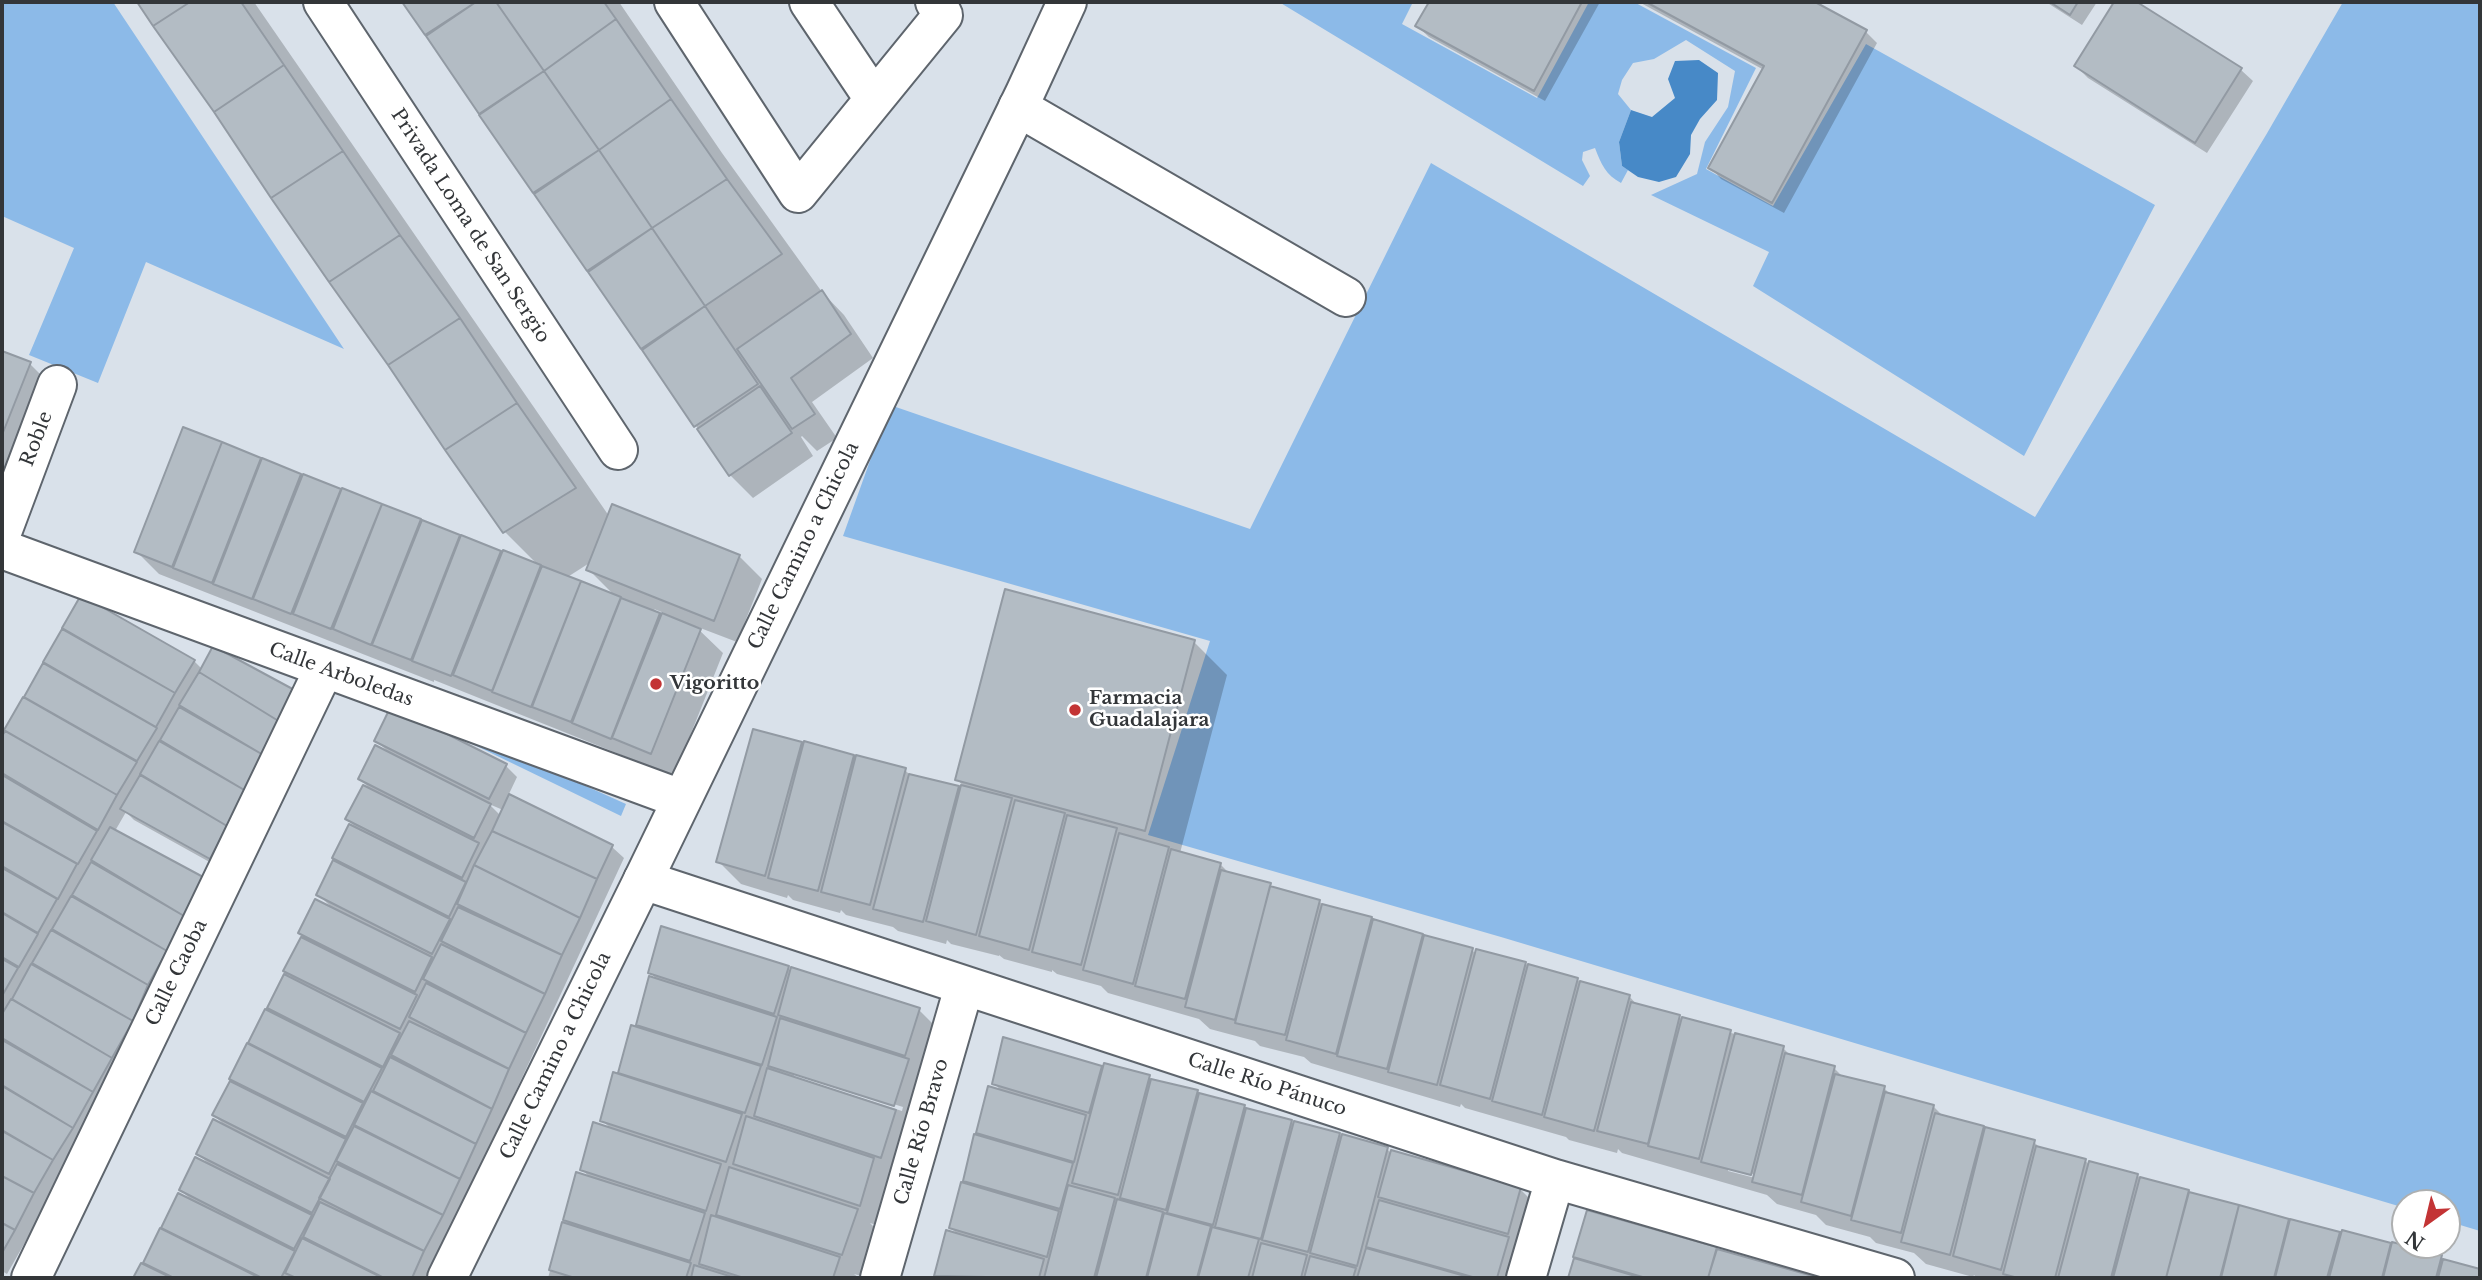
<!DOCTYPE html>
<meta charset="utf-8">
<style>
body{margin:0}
#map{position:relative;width:2482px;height:1280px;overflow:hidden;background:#d9e1ea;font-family:"Libre Baskerville",serif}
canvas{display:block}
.frame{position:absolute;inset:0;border:4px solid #333639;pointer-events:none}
.north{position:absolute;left:2391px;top:1189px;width:70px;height:70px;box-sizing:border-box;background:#fff;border:2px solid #adafb0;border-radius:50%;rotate:214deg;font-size:19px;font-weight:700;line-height:28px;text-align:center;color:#333639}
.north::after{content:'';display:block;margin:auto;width:24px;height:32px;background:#c33435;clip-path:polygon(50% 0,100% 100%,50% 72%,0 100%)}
</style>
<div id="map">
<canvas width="2482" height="1280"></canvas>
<div class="frame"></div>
<div class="north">N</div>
</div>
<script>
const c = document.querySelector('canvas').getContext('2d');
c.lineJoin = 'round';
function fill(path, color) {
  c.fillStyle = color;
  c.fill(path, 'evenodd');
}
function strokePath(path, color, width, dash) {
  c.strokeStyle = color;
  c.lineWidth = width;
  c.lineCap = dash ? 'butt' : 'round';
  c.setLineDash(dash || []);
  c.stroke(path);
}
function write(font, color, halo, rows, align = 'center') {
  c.font = font + ' "Libre Baskerville",serif';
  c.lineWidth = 5;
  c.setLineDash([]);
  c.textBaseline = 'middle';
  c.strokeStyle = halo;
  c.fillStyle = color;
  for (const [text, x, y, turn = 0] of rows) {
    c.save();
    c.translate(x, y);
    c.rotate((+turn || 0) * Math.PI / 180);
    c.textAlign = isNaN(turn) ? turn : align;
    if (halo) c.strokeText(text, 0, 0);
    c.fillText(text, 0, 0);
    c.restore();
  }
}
fill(new Path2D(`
 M 2,2 L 113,2 L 344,349 L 146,262 L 98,383 L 29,355 L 74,248 L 2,216 Z
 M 1279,2 L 1413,2 L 1402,24 L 1537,98 L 1589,2 L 1634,2 L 1756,68 L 1706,169 L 1773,206 L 1866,44 L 2155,205 L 2024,456 L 1753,286 L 1769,252 L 1651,195 L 1697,174 L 1705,142 L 1728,107 L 1735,71 L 1686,40 L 1654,59 L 1633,63 L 1622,80 L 1618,94 L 1631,110 L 1619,142 L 1622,166 L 1628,170 L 1621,183 C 1606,175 1601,164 1595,148 L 1583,152 L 1582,160 L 1590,176 L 1583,186 Z
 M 2343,2 L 2480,2 L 2480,1231 L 2447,1221 L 2447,1203 L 2405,1203 L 2405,1208 L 1501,937 L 1148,835 L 1210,641 L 843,536 L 890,405 L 1250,529 L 1431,163 L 2035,517 L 2266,135 Z
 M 423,713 L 626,804 L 621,816 L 421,719 Z`), '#8cbae8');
fill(new Path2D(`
 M 1699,60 L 1718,73 L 1717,100 L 1700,119 L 1691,135 L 1690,154 L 1676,177 L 1659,182 L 1638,177 L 1622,166 L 1619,142 L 1631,110 L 1652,117 L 1675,98 L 1668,79 L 1675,61 Z`), '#4789c7');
fill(new Path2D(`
 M 138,2 L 254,2 L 609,516 L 739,556 L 762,579 L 737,642 L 695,626 L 723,653 L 674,776 L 434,680 L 434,682 L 159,574 L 136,551 L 184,429 L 541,568 L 505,532 ZM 591,562 L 588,569 L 617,598 L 566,578 ZM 654,609 L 664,613 L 662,618 Z
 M 402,2 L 619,2 L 722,153 L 822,292 L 844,315 L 873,358 L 812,402 L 837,438 L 817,451 L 802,436 L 801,437 L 813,456 L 753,498 L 730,475 Z
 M 1431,2 L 1600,2 L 1545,101 L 1429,37 L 1417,26 Z
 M 1639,2 L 1811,2 L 1866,32 L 1877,43 L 1784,213 L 1721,179 L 1710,167 L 1764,70 Z
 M 2046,2 L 2097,2 L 2082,25 Z
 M 2116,2 L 2134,2 L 2241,70 L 2253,81 L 2207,153 L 2088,78 L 2076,66 Z
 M 2,353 L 30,364 L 53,387 L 2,508 Z
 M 82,597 L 194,661 L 202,669 L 299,694 L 222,869 L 134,820 L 126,812 L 115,831 L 204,880 L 144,1033 L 7,1274 L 2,1271 L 2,739 Z
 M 1194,642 L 1227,675 L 1180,853 L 1220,864 L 1230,874 L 1319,901 L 1324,906 L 1472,950 L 1476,954 L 1525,964 L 1577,979 L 1581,983 L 1629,996 L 1638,1006 L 1783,1048 L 1792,1057 L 1834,1068 L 1844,1078 L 1884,1088 L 1891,1095 L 1933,1106 L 1945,1118 L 1983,1128 L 1986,1131 L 2034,1142 L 2041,1149 L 2085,1160 L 2089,1165 L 2137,1175 L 2141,1179 L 2188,1191 L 2191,1194 L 2339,1234 L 2342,1237 L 2343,1233 L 2441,1256 L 2446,1262 L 2480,1271 L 2480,1278 L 1977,1278 L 1974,1275 L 1973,1277 L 1926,1264 L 1914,1253 L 1876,1243 L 1870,1237 L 1826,1225 L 1816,1215 L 1777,1204 L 1767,1195 L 1622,1153 L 1618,1149 L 1617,1153 L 1569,1140 L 1566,1137 L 1465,1108 L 1461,1104 L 1460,1107 L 1311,1063 L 1304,1057 L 1260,1046 L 1255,1041 L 1210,1029 L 1199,1019 L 1108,993 L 1101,986 L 1057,974 L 1052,970 L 1052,972 L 1004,959 L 999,955 L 999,956 L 951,944 L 947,940 L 946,944 L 898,931 L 893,927 L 846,915 L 841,910 L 840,913 L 793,900 L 788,895 L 787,898 L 741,884 L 718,861 L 801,743 L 804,747 L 853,756 L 857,760 L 905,770 L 911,776 L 958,788 L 962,792 L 963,786 L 957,779 ZM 1728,1167 L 1760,1176 L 1759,1179 L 1728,1171 Z
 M 376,740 L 506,766 L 517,777 L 508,796 L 612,847 L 624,858 L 429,1278 L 136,1278 L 179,1195 L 192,1201 L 181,1190 L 210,1165 L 198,1154 L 226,1127 L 214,1115 L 241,1088 L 232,1078 L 285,976 L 295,981 L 286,971 L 311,943 L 300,933 L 332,908 L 318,894 L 350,826 L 358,830 L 347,819 L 371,790 L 360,779 L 388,752 ZM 489,804 L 503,810 L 501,816 Z
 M 788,968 L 791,971 L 919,1010 L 942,1033 L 904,1180 L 889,1175 L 897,1182 L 883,1227 L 870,1223 L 880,1233 L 865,1277 L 854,1274 L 859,1278 L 548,1278 L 563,1224 L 572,1227 L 565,1220 L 591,1178 L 582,1170 L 612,1130 L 602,1120 L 619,1076 L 633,1027 L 644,1031 L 638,1024 L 659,982 L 650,972 ZM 794,1073 L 903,1107 L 902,1111 L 794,1077 Z
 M 1004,1039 L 1104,1069 L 1149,1077 L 1153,1081 L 1197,1092 L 1200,1096 L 1244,1107 L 1248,1110 L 1291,1121 L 1294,1125 L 1339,1134 L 1343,1138 L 1387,1149 L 1390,1152 L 1520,1189 L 1543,1212 L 1526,1278 L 939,1278 L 936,1276 L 958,1235 L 951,1228 L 976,1136 L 984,1139 L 978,1132 L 1003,1093 L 994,1083 Z
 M 1588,1212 L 1814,1278 L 1569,1278 Z`), '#0003');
const building = new Path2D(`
 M 137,2 L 190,2 L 153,26 Z
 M 190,2 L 241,2 L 284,65 L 214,112 L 153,26 Z
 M 402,2 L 476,2 L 425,35 Z
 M 476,2 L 496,2 L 544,71 L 479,114 L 426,36 Z
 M 496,2 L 604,2 L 616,19 L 544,71 Z
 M 1429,2 L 1582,2 L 1534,91 L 1415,26 Z
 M 1646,2 L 1815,2 L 1867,30 L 1772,203 L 1708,168 L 1764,66 Z
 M 2050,2 L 2078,2 L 2070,15 Z
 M 2114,2 L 2137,2 L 2242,68 L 2195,143 L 2074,66 Z
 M 616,19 L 671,99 L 599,150 L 544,71 Z
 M 284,65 L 343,151 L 271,198 L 214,112 Z
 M 544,71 L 599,150 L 533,193 L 479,115 Z
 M 671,99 L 727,179 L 652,228 L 599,150 Z
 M 599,150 L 652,228 L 587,271 L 534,194 Z
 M 343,151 L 400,235 L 329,282 L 271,198 Z
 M 727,179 L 782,254 L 705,306 L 652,228 Z
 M 652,228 L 705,306 L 641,349 L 588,272 Z
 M 400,235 L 460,318 L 388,365 L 329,282 Z
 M 822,290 L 851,334 L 791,378 L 815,414 L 792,429 L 737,349 Z
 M 705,306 L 758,384 L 694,427 L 642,350 Z
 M 460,318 L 517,403 L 445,450 L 388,365 Z
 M 2,351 L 31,362 L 2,435 Z
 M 760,386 L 792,433 L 729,476 L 697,429 Z
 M 517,403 L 576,488 L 503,533 L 445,450 Z
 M 183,427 L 222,442 L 172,567 L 134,552 Z
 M 222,442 L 261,458 L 212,583 L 173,568 Z
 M 262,458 L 301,474 L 252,599 L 213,584 Z
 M 303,474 L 341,489 L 291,614 L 253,599 Z
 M 342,488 L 382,504 L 331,629 L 293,614 Z
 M 382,504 L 421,519 L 371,645 L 333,629 Z
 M 612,504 L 740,555 L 714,621 L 586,570 Z
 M 422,520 L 460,535 L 411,660 L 372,645 Z
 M 461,535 L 501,551 L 451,676 L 412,661 Z
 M 503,550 L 541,565 L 492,691 L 453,675 Z
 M 542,566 L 581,581 L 531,707 L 492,692 Z
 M 581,581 L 621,597 L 571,722 L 532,707 Z
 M 1005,589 L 1195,640 L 1145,831 L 955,780 Z
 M 81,595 L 195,660 L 175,693 L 62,628 Z
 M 621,598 L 660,613 L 611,739 L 572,723 Z
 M 662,613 L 701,629 L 651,754 L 612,738 Z
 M 62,629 L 175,693 L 156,727 L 43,662 Z
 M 213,646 L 300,693 L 285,725 L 199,672 Z
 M 43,663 L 157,728 L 137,761 L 24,697 Z
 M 199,672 L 285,725 L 265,756 L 179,705 Z
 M 23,697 L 137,762 L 117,795 L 4,730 Z
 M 391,706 L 507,764 L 489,799 L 374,741 Z
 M 179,707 L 265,756 L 246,791 L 160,740 Z
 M 753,729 L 802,742 L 765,876 L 716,862 Z
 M 5,731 L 117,795 L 98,830 L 2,773 L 2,736 Z
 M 159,741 L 246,791 L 227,826 L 140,774 Z
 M 804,741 L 854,755 L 818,891 L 768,878 Z
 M 375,745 L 491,804 L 474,838 L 358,779 Z
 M 856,755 L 906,768 L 870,905 L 821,892 Z
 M 909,774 L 959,786 L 923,922 L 873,909 Z
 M 2,775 L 97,831 L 78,864 L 2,821 Z
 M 140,775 L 227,826 L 210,859 L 120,809 Z
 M 363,785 L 479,843 L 462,878 L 345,819 Z
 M 961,785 L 1012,798 L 976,935 L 926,921 Z
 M 509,794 L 613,845 L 597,879 L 492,831 Z
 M 1015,800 L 1065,813 L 1029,950 L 979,936 Z
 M 1067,815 L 1117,828 L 1081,965 L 1032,952 Z
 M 2,822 L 77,864 L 58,899 L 2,866 Z
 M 349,824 L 466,882 L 449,917 L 332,858 Z
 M 110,827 L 205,878 L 184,916 L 91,860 Z
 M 492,831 L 597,879 L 580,918 L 474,865 Z
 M 1119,833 L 1169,847 L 1133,984 L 1083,970 Z
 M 1171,849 L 1221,863 L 1185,999 L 1135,986 Z
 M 333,860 L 450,919 L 432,954 L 316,895 Z
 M 91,862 L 184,916 L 167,951 L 72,895 Z
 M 474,865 L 580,918 L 562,955 L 457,904 Z
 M 2,868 L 57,899 L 38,933 L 2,912 Z
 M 1221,870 L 1271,883 L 1235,1020 L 1185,1007 Z
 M 1270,886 L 1320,900 L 1285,1035 L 1235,1023 Z
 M 71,896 L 167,951 L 148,985 L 52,929 Z
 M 315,899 L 432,957 L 415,992 L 298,933 Z
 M 1322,904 L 1372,917 L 1336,1054 L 1286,1040 Z
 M 458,907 L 562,955 L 545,994 L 441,941 Z
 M 2,913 L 38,934 L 19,967 L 2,957 Z
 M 1373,919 L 1423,934 L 1387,1069 L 1337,1056 Z
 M 661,926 L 789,966 L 774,1014 L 648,973 Z
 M 51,930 L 148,985 L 133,1021 L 32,963 Z
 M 1424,935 L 1473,948 L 1437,1085 L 1388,1072 Z
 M 301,937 L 417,995 L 400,1029 L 283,971 Z
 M 441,944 L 545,994 L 526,1033 L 423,979 Z
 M 1476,949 L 1526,962 L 1490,1099 L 1440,1085 Z
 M 2,959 L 18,968 L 2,996 Z
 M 31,964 L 133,1021 L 112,1058 L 12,999 Z
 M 1528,964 L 1578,978 L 1542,1115 L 1492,1101 Z
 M 791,967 L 920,1008 L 905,1056 L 778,1015 Z
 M 284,974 L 400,1033 L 383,1067 L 267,1008 Z
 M 649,976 L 777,1017 L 762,1065 L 636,1025 Z
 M 1580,981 L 1630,995 L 1594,1131 L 1544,1117 Z
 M 426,983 L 526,1033 L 509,1069 L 409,1017 Z
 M 11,999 L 112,1058 L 93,1092 L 2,1038 L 2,1014 Z
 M 1631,1002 L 1680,1015 L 1648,1144 L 1597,1131 Z
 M 265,1009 L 382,1068 L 364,1102 L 248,1043 Z
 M 1682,1017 L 1731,1030 L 1699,1159 L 1648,1146 Z
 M 780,1018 L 909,1059 L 894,1106 L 768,1066 Z
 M 409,1021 L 509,1069 L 492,1109 L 391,1055 Z
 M 631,1025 L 761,1066 L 745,1113 L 618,1073 Z
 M 1735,1033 L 1784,1046 L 1751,1175 L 1701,1162 Z
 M 1003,1037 L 1102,1066 L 1089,1113 L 992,1084 Z
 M 2,1040 L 93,1092 L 73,1128 L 2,1085 Z
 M 247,1043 L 363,1103 L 346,1137 L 229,1079 Z
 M 1785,1053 L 1835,1066 L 1802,1195 L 1752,1182 Z
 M 390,1057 L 492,1109 L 476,1144 L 373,1091 Z
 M 1104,1063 L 1150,1075 L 1118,1195 L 1072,1183 Z
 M 767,1068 L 896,1110 L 881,1158 L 754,1116 Z
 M 613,1072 L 742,1114 L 726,1162 L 600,1121 Z
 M 1835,1074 L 1885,1086 L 1851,1216 L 1801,1202 Z
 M 1151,1079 L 1198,1090 L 1166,1210 L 1120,1198 Z
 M 230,1081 L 346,1139 L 329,1174 L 212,1115 Z
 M 2,1086 L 73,1128 L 53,1160 L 2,1130 Z
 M 988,1086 L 1086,1115 L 1074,1162 L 976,1133 Z
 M 371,1091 L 476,1144 L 460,1179 L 354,1125 Z
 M 1885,1092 L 1934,1105 L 1901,1233 L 1851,1220 Z
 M 1199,1093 L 1245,1105 L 1213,1225 L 1167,1213 Z
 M 1246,1108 L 1292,1120 L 1261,1239 L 1215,1227 Z
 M 1935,1113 L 1984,1126 L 1950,1255 L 1901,1242 Z
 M 746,1116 L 874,1158 L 860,1206 L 733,1164 Z
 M 213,1119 L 330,1179 L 312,1213 L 196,1154 Z
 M 1294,1121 L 1340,1133 L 1308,1252 L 1262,1240 Z
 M 593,1122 L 721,1164 L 706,1211 L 580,1170 Z
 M 354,1126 L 460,1179 L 443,1215 L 336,1161 Z
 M 1985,1127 L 2035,1140 L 2001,1270 L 1953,1256 Z
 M 2,1131 L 53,1160 L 34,1193 L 2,1176 Z
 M 974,1134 L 1073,1163 L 1060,1209 L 963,1181 Z
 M 1342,1134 L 1388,1147 L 1357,1266 L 1310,1253 Z
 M 2036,1146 L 2086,1159 L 2055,1278 L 2018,1278 L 2003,1274 Z
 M 1391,1150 L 1521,1187 L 1508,1234 L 1378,1197 Z
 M 195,1157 L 312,1215 L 294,1249 L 179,1190 Z
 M 2089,1161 L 2138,1174 L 2111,1278 L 2058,1278 Z
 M 337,1164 L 443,1215 L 424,1251 L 319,1198 Z
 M 729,1167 L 858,1209 L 842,1255 L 716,1215 Z
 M 576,1172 L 705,1213 L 690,1261 L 563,1220 Z
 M 2,1176 L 34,1193 L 15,1230 L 2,1223 Z
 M 2140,1177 L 2189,1190 L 2166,1278 L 2113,1278 Z
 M 961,1182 L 1059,1211 L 1047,1257 L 949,1228 Z
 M 1068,1185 L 1115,1198 L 1094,1278 L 1044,1278 Z
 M 2189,1192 L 2239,1205 L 2220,1278 L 2166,1278 Z
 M 178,1193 L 295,1251 L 281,1278 L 262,1278 L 161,1228 Z
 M 1117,1199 L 1163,1212 L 1146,1278 L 1096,1278 Z
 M 1379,1200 L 1509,1237 L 1497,1278 L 1476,1278 L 1366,1247 Z
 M 320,1202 L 424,1251 L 412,1278 L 384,1278 L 303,1237 Z
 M 2239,1205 L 2289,1219 L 2274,1278 L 2221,1278 Z
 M 1587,1210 L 1717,1247 L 1708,1278 L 1646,1278 L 1573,1257 Z
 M 1164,1213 L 1211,1226 L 1197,1278 L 1147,1278 Z
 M 711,1215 L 840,1257 L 833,1278 L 744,1278 L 699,1264 Z
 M 2290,1219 L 2340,1232 L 2327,1278 L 2275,1278 Z
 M 562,1222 L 691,1263 L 686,1278 L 575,1278 L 549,1270 Z
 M 2,1223 L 15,1230 L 2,1253 Z
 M 1212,1227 L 1259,1239 L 1248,1278 L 1198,1278 Z
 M 160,1228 L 260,1278 L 174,1278 L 143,1263 Z
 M 946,1230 L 1044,1259 L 1039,1278 L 934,1276 Z
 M 2342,1230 L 2391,1243 L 2382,1278 L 2329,1278 Z
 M 302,1238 L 383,1278 L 296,1278 L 285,1273 Z
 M 2392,1242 L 2442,1255 L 2436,1278 L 2383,1278 Z
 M 1261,1243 L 1307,1255 L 1301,1278 L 1252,1278 Z
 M 1366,1248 L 1472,1278 L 1357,1278 Z
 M 1717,1249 L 1820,1278 L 1708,1278 Z
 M 1310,1256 L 1356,1268 L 1353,1278 L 1304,1278 Z
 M 1574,1258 L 1642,1278 L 1568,1278 Z
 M 2443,1259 L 2480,1269 L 2480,1278 L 2438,1278 Z
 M 141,1263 L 172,1278 L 133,1278 Z
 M 694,1265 L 736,1278 L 691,1278 Z`);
fill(building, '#b3bcc4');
strokePath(building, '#929aa3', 2);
const minor = new Path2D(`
 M 323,2 L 618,450
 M 674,2 L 798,193 L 943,15 L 935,2
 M 809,2 L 874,99
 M 1018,107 L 1346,297
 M 2,532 L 57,385
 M 2,549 L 681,799
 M 643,880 L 1555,1179 L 1895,1278
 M 31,1278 L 324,669
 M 880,1278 L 964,987
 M 1526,1278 L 1555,1179`);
const tertiary = new Path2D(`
 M 447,1278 L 643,880 L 1025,93 L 1067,2`);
strokePath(minor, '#5e656d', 42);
strokePath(tertiary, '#5e656d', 42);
strokePath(minor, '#fff', 38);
strokePath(tertiary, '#fff', 38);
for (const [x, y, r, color] of [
 [656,684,7,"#c33435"],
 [1075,710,7,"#c33435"]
]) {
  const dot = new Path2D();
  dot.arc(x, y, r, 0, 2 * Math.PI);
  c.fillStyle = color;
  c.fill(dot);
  strokePath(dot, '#fff', 2.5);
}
write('19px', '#333639', '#fff', [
 ["Privada Loma de San Sergio",470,226,57],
 ["Roble",37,439,-69],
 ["Calle Camino a Chicola",804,546,-64],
 ["Calle Arboledas",341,675,20],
 ["Calle Caoba",177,973,-64],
 ["Calle Camino a Chicola",556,1056,-64],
 ["Calle Río Pánuco",1267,1085,18],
 ["Calle Río Bravo",922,1132,-74]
]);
write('bold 19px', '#333639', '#fff', [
 ["Vigoritto",670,684],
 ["Farmacia",1089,699],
 ["Guadalajara",1089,721]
], 'left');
</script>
